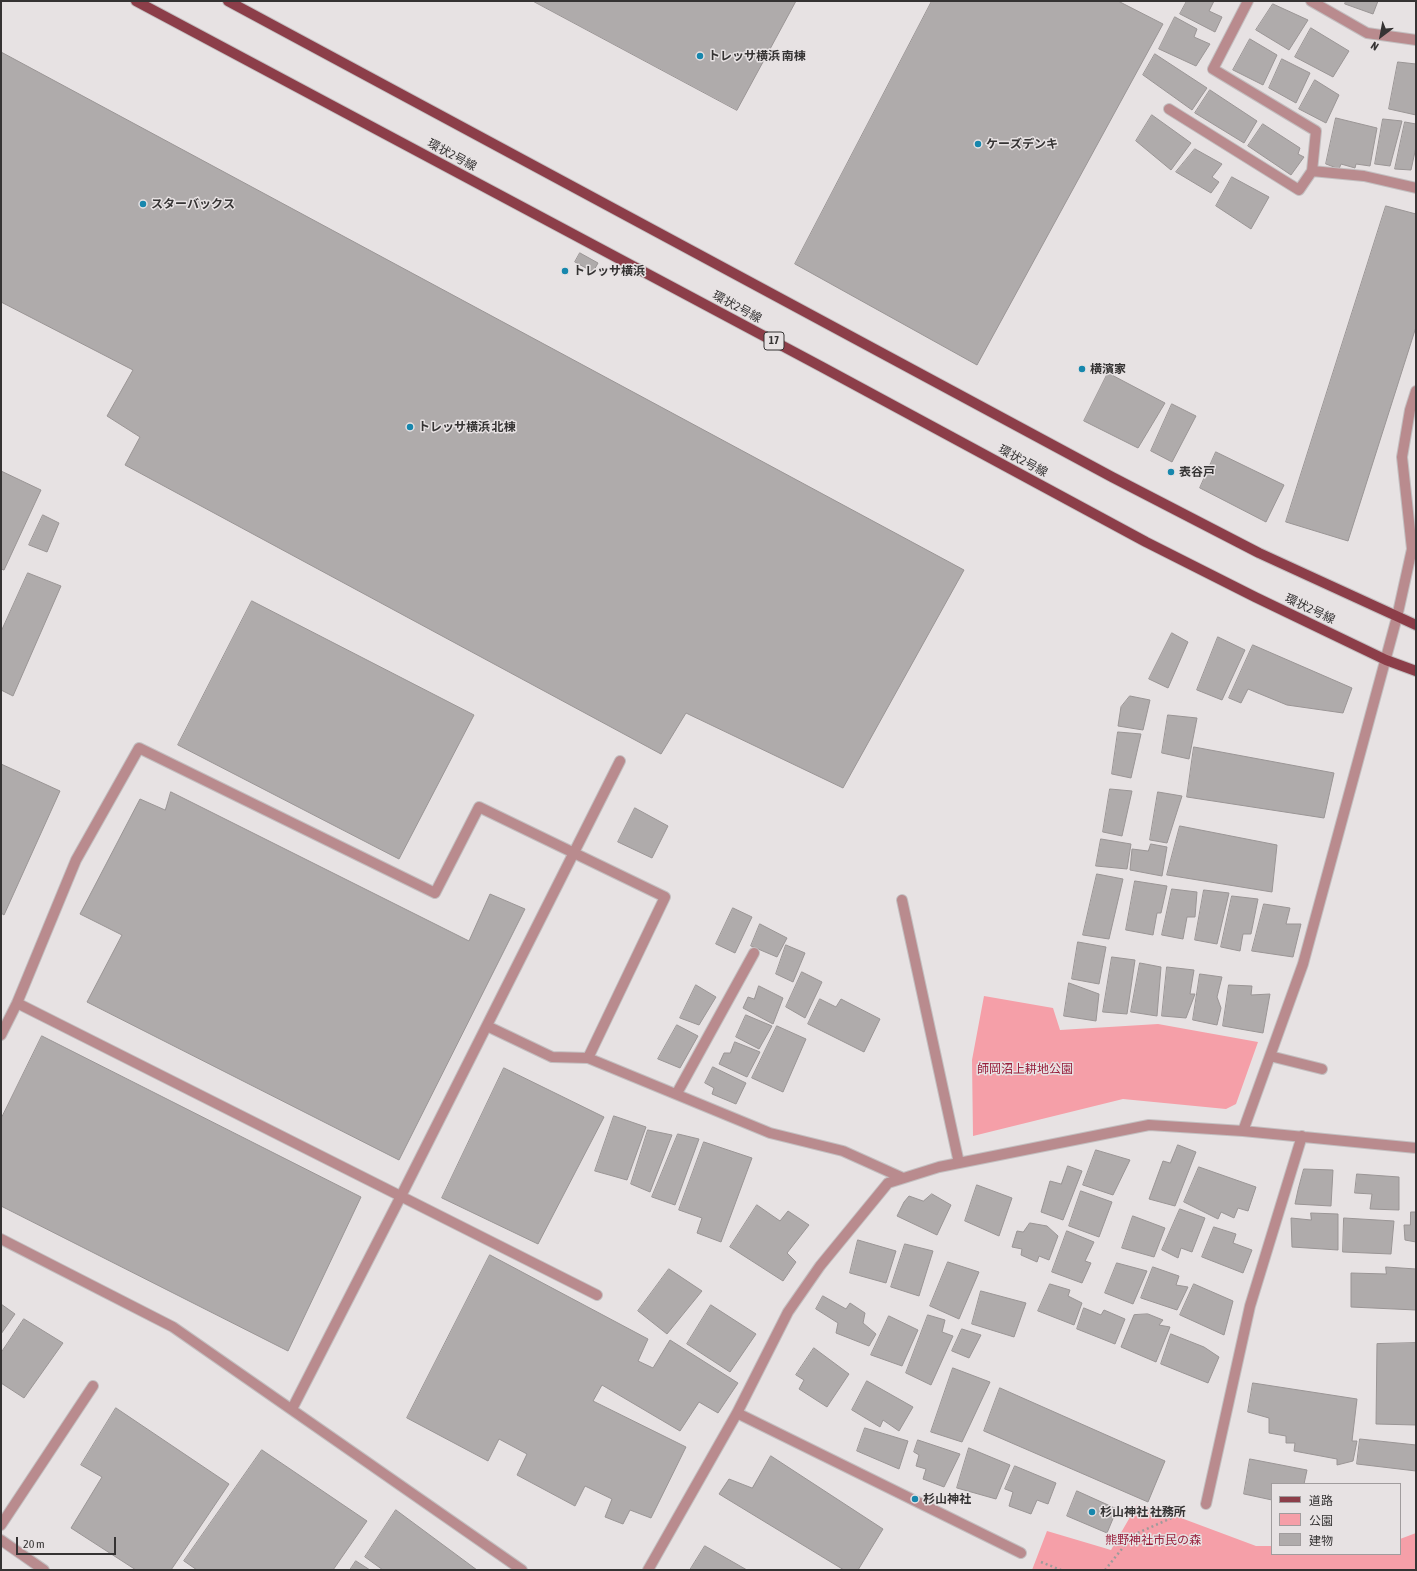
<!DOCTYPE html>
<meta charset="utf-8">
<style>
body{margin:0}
#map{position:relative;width:1417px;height:1571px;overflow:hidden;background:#e7e2e3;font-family:"Asap Condensed","Noto Sans JP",sans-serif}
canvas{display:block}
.frame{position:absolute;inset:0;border:2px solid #353333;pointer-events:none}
.legend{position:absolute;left:1271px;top:1483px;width:130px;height:72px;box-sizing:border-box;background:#e7e2e3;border:1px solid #a09c9d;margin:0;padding:5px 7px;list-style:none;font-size:12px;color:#353333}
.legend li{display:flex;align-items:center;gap:8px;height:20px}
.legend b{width:20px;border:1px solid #a09c9d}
.north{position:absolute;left:1361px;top:16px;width:40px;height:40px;-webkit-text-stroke:3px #e7e2e3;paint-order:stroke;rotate:212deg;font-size:11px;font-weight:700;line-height:16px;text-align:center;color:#353333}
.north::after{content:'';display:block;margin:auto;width:14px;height:18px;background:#353333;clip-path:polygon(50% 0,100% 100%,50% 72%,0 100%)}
.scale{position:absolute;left:16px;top:1537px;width:100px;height:18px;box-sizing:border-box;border:2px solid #353333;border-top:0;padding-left:5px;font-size:12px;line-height:14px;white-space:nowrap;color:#353333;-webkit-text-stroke:3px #e7e2e3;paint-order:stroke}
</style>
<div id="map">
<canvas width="1417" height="1571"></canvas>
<div class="frame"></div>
<ul class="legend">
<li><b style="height:5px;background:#8c3e49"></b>道路</li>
<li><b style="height:11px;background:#f59fa8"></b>公園</li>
<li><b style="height:11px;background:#afabab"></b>建物</li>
</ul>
<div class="north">N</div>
<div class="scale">20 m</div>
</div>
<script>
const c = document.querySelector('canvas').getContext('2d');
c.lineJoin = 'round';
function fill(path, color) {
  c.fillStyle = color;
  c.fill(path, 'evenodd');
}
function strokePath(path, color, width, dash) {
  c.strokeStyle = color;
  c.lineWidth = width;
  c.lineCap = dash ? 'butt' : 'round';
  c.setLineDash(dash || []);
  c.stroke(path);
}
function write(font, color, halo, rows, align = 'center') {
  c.font = font + ' "Asap Condensed","Noto Sans JP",sans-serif';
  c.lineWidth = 3;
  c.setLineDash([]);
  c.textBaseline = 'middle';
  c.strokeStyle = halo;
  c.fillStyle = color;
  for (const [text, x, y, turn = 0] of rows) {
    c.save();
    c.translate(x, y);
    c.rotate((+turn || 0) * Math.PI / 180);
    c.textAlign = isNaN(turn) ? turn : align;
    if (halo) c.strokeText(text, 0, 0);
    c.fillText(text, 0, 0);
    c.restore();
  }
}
fill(new Path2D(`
 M 984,996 L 1053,1008 L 1060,1030 L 1158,1024 L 1258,1042 L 1236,1104 L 1226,1109 L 1123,1099 L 973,1136 L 972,1060 Z
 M 1137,1505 L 1165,1512 L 1256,1546 L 1272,1546 L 1272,1554 L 1400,1554 L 1400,1539 L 1416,1533 L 1416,1570 L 1032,1570 L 1047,1531 L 1111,1550 Z`), '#f59fa8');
const building = new Path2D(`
 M 533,1 L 796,1 L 737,110 Z
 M 932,1 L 1118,1 L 1163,24 L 977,365 L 795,264 Z
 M 1187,1 L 1214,1 L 1209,11 L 1222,17 L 1215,32 L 1180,14 Z
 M 1346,1 L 1378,1 L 1373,14 L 1345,4 Z
 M 1273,4 L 1308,20 L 1289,50 L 1256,30 Z
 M 1175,17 L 1197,29 L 1194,37 L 1210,44 L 1196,66 L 1159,49 Z
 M 1311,28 L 1349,51 L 1333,77 L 1295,57 Z
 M 1250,39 L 1277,55 L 1263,85 L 1233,70 Z
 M 1,52 L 964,570 L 843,788 L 686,713 L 661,754 L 125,465 L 140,437 L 107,416 L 133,370 L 1,302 Z
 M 1155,54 L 1207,88 L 1192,110 L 1143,75 Z
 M 1282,59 L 1310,73 L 1296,103 L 1269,88 Z
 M 1398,62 L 1416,64 L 1416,115 L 1389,109 Z
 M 1315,80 L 1339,95 L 1326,123 L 1299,109 Z
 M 1210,90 L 1257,121 L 1244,143 L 1195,113 Z
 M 1152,115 L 1191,143 L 1171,170 L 1136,141 Z
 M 1336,118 L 1377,128 L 1370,166 L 1356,164 L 1355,168 L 1341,164 L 1339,169 L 1326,164 Z
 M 1383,119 L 1402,121 L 1390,166 L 1375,164 Z
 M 1405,122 L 1416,124 L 1416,147 L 1411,170 L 1395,169 Z
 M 1263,124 L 1300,148 L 1298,154 L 1304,157 L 1291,175 L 1248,146 Z
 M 1195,149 L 1222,164 L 1212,177 L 1219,182 L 1211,193 L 1176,172 Z
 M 1232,177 L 1269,197 L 1251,229 L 1216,206 Z
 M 1386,206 L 1416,214 L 1416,327 L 1348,541 L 1286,522 Z
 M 580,253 L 598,263 L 593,272 L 575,262 Z
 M 1108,373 L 1165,403 L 1138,448 L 1084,421 Z
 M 1172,404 L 1196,416 L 1172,462 L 1151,451 Z
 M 1216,452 L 1284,485 L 1266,522 L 1200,488 Z
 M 1,471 L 41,490 L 4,570 L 1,569 Z
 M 43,515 L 59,523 L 47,552 L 29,545 Z
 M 28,573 L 61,586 L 13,696 L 1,690 L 1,632 Z
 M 252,601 L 474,715 L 399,859 L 178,745 Z
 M 1172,633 L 1188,642 L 1168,688 L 1149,679 Z
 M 1218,637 L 1245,650 L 1222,700 L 1197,690 Z
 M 1253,645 L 1352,688 L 1343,713 L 1287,705 L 1248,689 L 1241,703 L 1229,698 Z
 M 1130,696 L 1150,700 L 1143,730 L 1118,726 L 1121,707 Z
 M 1168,715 L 1197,718 L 1189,759 L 1162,753 Z
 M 1118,732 L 1141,734 L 1131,778 L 1112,774 Z
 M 1194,747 L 1334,773 L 1324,818 L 1187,797 Z
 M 1,764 L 60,791 L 4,915 L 1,913 Z
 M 1110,789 L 1132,791 L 1122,836 L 1103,832 Z
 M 171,792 L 469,941 L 490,894 L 525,909 L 399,1160 L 87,1002 L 122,935 L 80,914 L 140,799 L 165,810 Z
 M 1158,792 L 1182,796 L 1167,843 L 1150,840 Z
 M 635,808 L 668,826 L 652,858 L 618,842 Z
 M 1180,826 L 1277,845 L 1272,892 L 1167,875 Z
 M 1101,839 L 1131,844 L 1127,869 L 1096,866 Z
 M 1151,844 L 1167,847 L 1162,876 L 1130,870 L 1132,849 L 1148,851 Z
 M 1097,874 L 1123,879 L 1109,939 L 1083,935 Z
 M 1135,881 L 1167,886 L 1161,913 L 1157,913 L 1153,935 L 1126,930 Z
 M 1172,889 L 1197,892 L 1195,917 L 1187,917 L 1183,939 L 1162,935 Z
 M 1204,890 L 1229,893 L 1217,944 L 1195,940 Z
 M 1232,896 L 1258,899 L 1251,934 L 1243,934 L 1240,951 L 1221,947 Z
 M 1264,904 L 1290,908 L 1286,924 L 1301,924 L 1293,957 L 1252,951 Z
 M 733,908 L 752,917 L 735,953 L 716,944 Z
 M 760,924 L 787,938 L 777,957 L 751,946 Z
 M 1078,942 L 1106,947 L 1099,984 L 1072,979 Z
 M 786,945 L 805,953 L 793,982 L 776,974 Z
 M 1112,957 L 1135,960 L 1127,1014 L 1103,1012 Z
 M 1140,963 L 1161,967 L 1157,1016 L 1131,1012 Z
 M 1167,967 L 1194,970 L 1190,994 L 1195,994 L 1186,1018 L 1162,1016 Z
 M 802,972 L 822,982 L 805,1018 L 786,1007 Z
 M 1200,974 L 1222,977 L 1217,997 L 1221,1008 L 1217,1025 L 1193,1020 Z
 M 1069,983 L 1099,994 L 1096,1021 L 1064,1016 Z
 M 696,985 L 716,997 L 699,1025 L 680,1018 Z
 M 1229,985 L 1252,986 L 1251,995 L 1270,994 L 1263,1033 L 1223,1026 Z
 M 759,986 L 783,998 L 773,1024 L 743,1008 L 748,997 L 754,999 Z
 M 820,999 L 836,1007 L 841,999 L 880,1019 L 864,1052 L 808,1024 Z
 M 746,1015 L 772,1026 L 759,1049 L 736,1037 Z
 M 677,1025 L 698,1036 L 680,1068 L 658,1059 Z
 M 777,1026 L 806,1039 L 783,1092 L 752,1078 Z
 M 42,1036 L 361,1197 L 288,1351 L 1,1206 L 1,1119 Z
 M 735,1042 L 760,1052 L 747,1077 L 719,1064 L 724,1053 L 730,1053 Z
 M 713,1067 L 746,1083 L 736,1104 L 712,1094 L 714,1088 L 705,1083 Z
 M 504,1068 L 604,1117 L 538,1244 L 442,1198 Z
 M 614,1116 L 646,1127 L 627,1180 L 595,1171 Z
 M 648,1130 L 672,1135 L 650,1192 L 631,1184 Z
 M 678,1134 L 699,1139 L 675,1205 L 652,1197 Z
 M 704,1142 L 752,1158 L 721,1242 L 697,1233 L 702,1218 L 679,1210 Z
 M 1178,1145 L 1196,1152 L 1175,1206 L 1149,1199 L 1163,1161 L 1170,1163 Z
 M 1096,1150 L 1130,1160 L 1113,1195 L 1083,1185 Z
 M 1068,1166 L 1082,1171 L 1063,1220 L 1041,1212 L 1050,1181 L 1061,1184 Z
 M 1199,1167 L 1256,1187 L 1248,1211 L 1238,1208 L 1234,1218 L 1221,1212 L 1218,1219 L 1184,1202 Z
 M 1304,1169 L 1333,1170 L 1331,1206 L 1295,1204 L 1298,1190 Z
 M 1357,1174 L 1399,1177 L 1399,1210 L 1370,1209 L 1372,1194 L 1355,1193 Z
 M 977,1185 L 1012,1198 L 999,1236 L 965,1221 Z
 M 1081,1191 L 1112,1202 L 1099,1237 L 1069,1226 Z
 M 932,1194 L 951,1205 L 937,1235 L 897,1216 L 904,1202 L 909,1196 L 923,1201 Z
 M 757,1205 L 780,1221 L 788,1211 L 809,1225 L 787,1253 L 796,1262 L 783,1281 L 730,1247 Z
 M 1180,1209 L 1205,1218 L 1192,1252 L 1181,1248 L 1178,1258 L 1162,1250 Z
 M 1411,1212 L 1416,1212 L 1416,1242 L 1405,1240 L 1404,1225 L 1410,1225 Z
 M 1311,1213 L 1338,1214 L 1338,1250 L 1292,1247 L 1291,1218 L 1311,1220 Z
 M 1133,1216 L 1165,1228 L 1154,1257 L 1122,1248 Z
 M 1344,1218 L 1394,1221 L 1391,1254 L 1343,1252 Z
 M 1030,1223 L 1047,1226 L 1058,1236 L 1049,1260 L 1039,1256 L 1037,1262 L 1021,1255 L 1022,1249 L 1012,1247 L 1017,1231 L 1023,1232 Z
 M 1214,1227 L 1236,1234 L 1233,1243 L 1252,1250 L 1243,1273 L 1202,1257 Z
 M 1067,1231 L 1094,1242 L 1085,1261 L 1091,1263 L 1082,1283 L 1052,1272 Z
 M 858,1240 L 896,1251 L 886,1283 L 850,1273 Z
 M 905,1244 L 933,1251 L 919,1296 L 891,1287 Z
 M 490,1255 L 648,1339 L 638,1361 L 653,1368 L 670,1340 L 738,1383 L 718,1413 L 699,1402 L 680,1431 L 602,1385 L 593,1401 L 686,1447 L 651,1518 L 630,1510 L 623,1524 L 605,1517 L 612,1499 L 585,1486 L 575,1506 L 517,1475 L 527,1454 L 499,1439 L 488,1461 L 407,1418 Z
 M 948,1262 L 979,1272 L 959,1319 L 930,1306 Z
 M 1117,1263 L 1147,1271 L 1133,1304 L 1105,1293 Z
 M 1153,1267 L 1179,1276 L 1176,1285 L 1188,1287 L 1177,1310 L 1141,1298 Z
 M 1386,1267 L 1416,1269 L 1416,1310 L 1351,1307 L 1351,1273 L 1386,1274 Z
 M 669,1269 L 702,1291 L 667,1334 L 638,1311 Z
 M 1050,1284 L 1070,1290 L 1068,1296 L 1082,1303 L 1074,1325 L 1038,1311 Z
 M 1194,1284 L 1233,1301 L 1224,1335 L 1180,1315 Z
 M 981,1291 L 1026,1303 L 1014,1337 L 972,1324 Z
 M 823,1296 L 846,1309 L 850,1303 L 865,1313 L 863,1323 L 876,1334 L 869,1346 L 836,1333 L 838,1323 L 816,1309 Z
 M 1,1304 L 15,1314 L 1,1334 Z
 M 711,1305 L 756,1334 L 730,1372 L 687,1344 Z
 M 1084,1308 L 1101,1315 L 1104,1310 L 1125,1319 L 1115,1344 L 1077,1329 Z
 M 1148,1314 L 1163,1320 L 1159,1325 L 1170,1327 L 1156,1362 L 1121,1347 L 1134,1315 Z
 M 928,1315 L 945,1320 L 942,1332 L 953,1336 L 931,1385 L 906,1373 Z
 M 889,1316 L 918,1330 L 902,1366 L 871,1355 Z
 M 24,1319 L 63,1343 L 24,1398 L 1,1383 L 1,1353 Z
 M 962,1329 L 981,1335 L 969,1358 L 952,1351 Z
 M 1171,1334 L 1204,1347 L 1219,1357 L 1208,1383 L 1161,1364 Z
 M 1416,1343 L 1416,1425 L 1376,1424 L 1377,1344 Z
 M 814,1348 L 849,1374 L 827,1407 L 799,1389 L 804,1380 L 796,1375 Z
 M 953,1368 L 990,1382 L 962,1442 L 931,1432 Z
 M 867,1381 L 913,1407 L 899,1431 L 883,1420 L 880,1427 L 852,1410 Z
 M 1253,1383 L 1357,1399 L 1352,1441 L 1357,1441 L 1353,1461 L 1337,1465 L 1337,1459 L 1294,1451 L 1295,1443 L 1286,1443 L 1286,1436 L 1269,1433 L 1269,1418 L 1248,1412 Z
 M 1000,1388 L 1165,1461 L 1148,1502 L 984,1431 Z
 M 116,1408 L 229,1484 L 171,1570 L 136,1570 L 71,1528 L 102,1477 L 81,1465 Z
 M 865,1428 L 908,1441 L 899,1469 L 857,1451 Z
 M 1360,1439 L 1416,1445 L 1416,1471 L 1357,1464 Z
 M 918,1440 L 960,1454 L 944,1487 L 923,1479 L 926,1469 L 916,1466 L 919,1455 L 914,1452 Z
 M 969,1448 L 1010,1465 L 996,1499 L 957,1488 Z
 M 262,1450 L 367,1521 L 333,1570 L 197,1570 L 184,1561 Z
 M 771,1456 L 883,1529 L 858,1570 L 844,1570 L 719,1494 L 729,1479 L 752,1488 Z
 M 1250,1459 L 1307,1470 L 1304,1484 L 1272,1484 L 1272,1500 L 1244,1494 Z
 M 1015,1466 L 1056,1483 L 1048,1504 L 1037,1500 L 1031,1514 L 1009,1506 L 1013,1492 L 1005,1489 Z
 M 1077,1491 L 1117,1509 L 1107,1533 L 1067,1516 Z
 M 396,1510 L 477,1570 L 383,1570 L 365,1557 Z
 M 705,1546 L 747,1570 L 690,1570 Z
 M 356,1561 L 370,1570 L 350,1570 Z`);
fill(building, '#afabab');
strokePath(building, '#9a9595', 1);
const minor = new Path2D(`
 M 1248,1 L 1213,69 L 1316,131 L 1312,171
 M 1311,1 L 1367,33 L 1416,40
 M 1169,109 L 1299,190 L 1312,171 L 1364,176 L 1416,188
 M 902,900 L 959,1163
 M 17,1003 L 597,1295
 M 487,1026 L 552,1057 L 588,1058 L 770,1133 L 843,1151 L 903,1178
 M 1,1035 L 17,1003 L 76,860 L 139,748 L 435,893 L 479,807 L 665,897 L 588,1058
 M 1270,1056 L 1322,1069
 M 677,1093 L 754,953
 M 1243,1131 L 1303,964 L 1397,617 L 1412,549 L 1402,457 L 1410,410 L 1416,391
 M 1,1239 L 173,1327 L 522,1570
 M 292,1409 L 401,1196 L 620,761
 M 737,1413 L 1021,1553
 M 1206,1504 L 1250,1306 L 1302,1136
 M 1,1525 L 93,1386
 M 1,1540 L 44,1570
 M 648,1570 L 737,1413 L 788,1312 L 820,1266 L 888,1183 L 939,1167 L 1149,1125 L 1243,1131 L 1416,1148`);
const major = new Path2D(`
 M 136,1 L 822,367 L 1146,542 L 1255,597 L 1386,660 L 1416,671
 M 228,1 L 1112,477 L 1259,553 L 1416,625`);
strokePath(minor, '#c3bfc0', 12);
strokePath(major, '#c3bfc0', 12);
strokePath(new Path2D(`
 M 1041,1562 L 1061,1570
 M 1105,1570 L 1133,1535 L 1185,1512`), '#9e9b9b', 2.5, [2, 3]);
strokePath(minor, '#b98b8e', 10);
strokePath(major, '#8c3e49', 10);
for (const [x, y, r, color] of [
 [700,56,4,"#1787ad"],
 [978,144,4,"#1787ad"],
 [143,204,4,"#1787ad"],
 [565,271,4,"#1787ad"],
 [1082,369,4,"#1787ad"],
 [410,427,4,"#1787ad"],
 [1171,472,4,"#1787ad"],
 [915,1499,4,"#1787ad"],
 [1092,1512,4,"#1787ad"]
]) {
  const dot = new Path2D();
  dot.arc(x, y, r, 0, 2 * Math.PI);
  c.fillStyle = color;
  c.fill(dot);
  strokePath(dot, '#e7e2e3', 1.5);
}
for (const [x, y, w] of [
 [774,341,20]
]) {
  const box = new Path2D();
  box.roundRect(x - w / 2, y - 9, w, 18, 3);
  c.fillStyle = '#e7e2e3';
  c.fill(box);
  strokePath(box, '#353333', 1);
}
write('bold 11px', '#353333', null, [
 ["17",774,341]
]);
write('bold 12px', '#353333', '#e7e2e3', [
 ["トレッサ横浜 南棟",708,56],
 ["ケーズデンキ",986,144],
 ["スターバックス",151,204],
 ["トレッサ横浜",573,271],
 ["横濱家",1090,369],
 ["トレッサ横浜 北棟",418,427],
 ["表谷戸",1179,472],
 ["杉山神社",923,1499],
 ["杉山神社 社務所",1100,1512]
], 'left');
write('12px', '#353333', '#e7e2e3', [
 ["環状2号線",452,155,28],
 ["環状2号線",737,307,28],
 ["環状2号線",1023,461,28],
 ["環状2号線",1310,609,25]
]);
write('12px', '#971e3b', '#e7e2e3', [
 ["師岡沼上耕地公園",1025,1069],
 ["熊野神社市民の森",1153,1540]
]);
</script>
